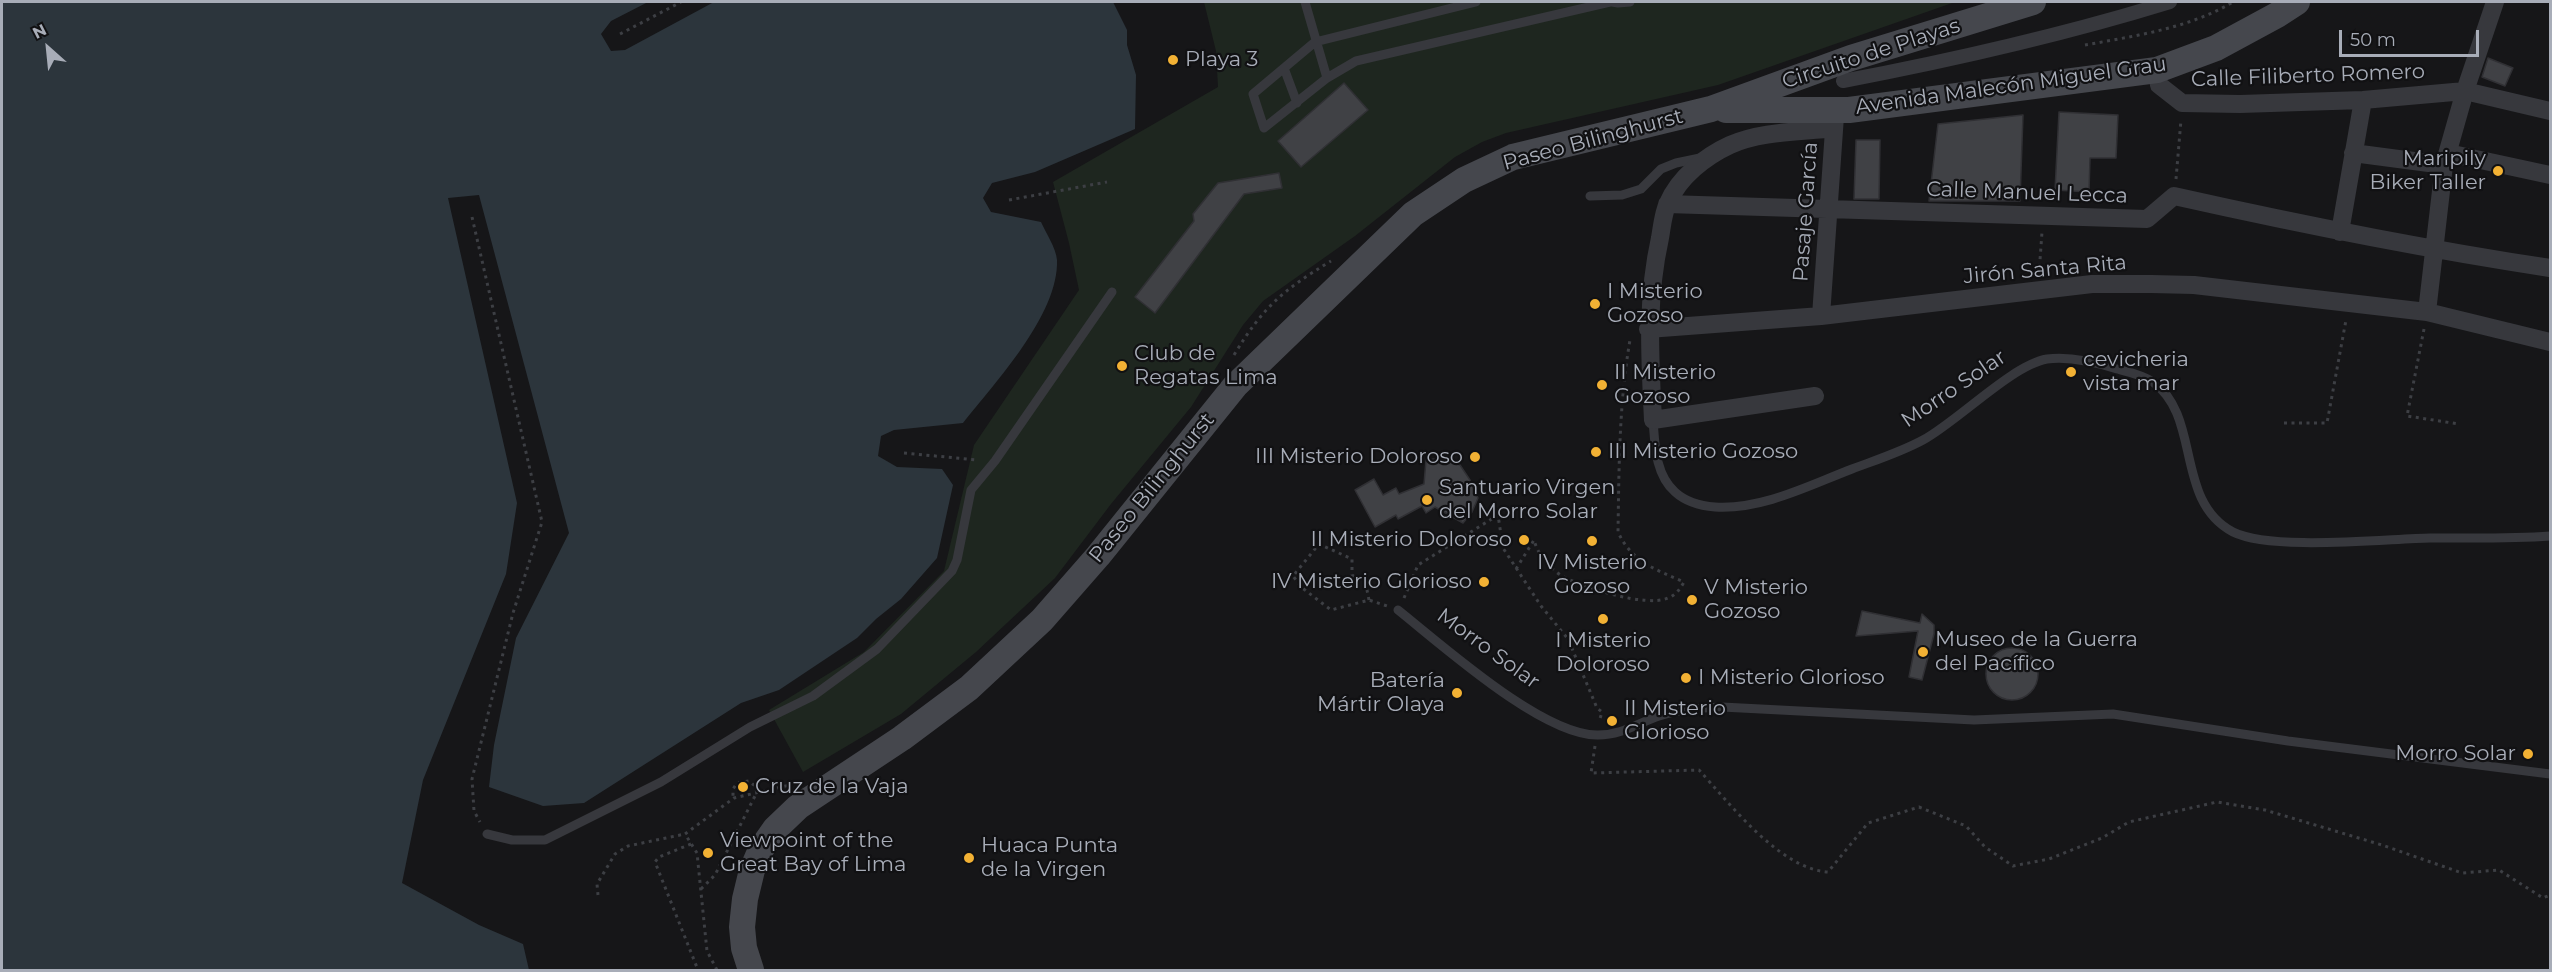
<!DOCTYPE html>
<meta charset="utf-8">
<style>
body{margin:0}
#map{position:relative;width:2552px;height:972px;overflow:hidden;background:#161618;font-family:Montserrat,sans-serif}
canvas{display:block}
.frame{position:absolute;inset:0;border:3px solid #a8adb8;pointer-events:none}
.north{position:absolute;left:18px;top:18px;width:60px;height:60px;-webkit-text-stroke:4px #111113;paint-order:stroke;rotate:333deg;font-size:16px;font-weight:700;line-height:24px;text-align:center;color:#a8adb8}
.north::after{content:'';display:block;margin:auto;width:21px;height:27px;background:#a8adb8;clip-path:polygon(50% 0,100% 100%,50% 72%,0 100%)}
.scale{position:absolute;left:2339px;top:30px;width:140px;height:27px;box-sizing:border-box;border:3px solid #a8adb8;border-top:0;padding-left:8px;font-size:18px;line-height:21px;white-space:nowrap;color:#a8adb8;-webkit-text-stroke:4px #111113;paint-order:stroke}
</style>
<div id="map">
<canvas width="2552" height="972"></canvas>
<div class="frame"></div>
<div class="north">N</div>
<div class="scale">50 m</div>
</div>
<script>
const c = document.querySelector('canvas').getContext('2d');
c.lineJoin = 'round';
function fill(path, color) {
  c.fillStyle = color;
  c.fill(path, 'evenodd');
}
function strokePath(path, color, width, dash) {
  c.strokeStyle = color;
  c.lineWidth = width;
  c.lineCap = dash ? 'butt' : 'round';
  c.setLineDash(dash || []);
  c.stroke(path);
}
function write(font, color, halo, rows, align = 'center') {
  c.font = font + ' Montserrat,sans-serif';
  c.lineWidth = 4.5;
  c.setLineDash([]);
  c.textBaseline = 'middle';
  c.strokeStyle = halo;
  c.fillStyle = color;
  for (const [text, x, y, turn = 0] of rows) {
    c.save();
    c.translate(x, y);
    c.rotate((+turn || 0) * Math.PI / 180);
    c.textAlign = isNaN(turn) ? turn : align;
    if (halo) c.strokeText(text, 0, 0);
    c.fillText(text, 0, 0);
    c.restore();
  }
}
fill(new Path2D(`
 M 1204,2 L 1955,2 L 1718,85 L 1506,133 L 1482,142 L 1455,157 L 1355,236 L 1263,301 L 1243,325 L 1191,407 L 1111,504 L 1055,578 L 976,652 L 901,714 L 803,772 L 769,710 L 864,652 L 944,571 L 974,445 L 1079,290 L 1069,243 L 1053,182 L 1218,87 L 1216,51 Z`), '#1e261f');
fill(new Path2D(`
 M 2,2 L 648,2 L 611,21 L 601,34 L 611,51 L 625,50 L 714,2 L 1113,2 L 1127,30 L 1127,45 L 1136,75 L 1135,129 L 1035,172 L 992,183 L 983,198 L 991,212 L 1041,222 C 1046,233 1056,248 1057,260 C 1059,314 995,383 963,423 L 894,430 L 881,436 L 878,456 L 897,467 L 942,469 L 953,485 L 937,558 L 901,599 L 876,619 L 857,638 L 779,690 L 741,703 L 584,803 L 543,806 L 489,787 L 494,745 L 516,638 L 569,533 L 479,195 L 448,198 L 517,503 L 506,574 L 423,780 L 402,883 L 479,925 L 523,944 L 529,970 L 2,970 Z`), '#2c353c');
const building = new Path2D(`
 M 2488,58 L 2513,68 L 2505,86 L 2482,77 Z
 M 1344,83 L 1368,110 L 1301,167 L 1278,141 Z
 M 2059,112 L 2118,115 L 2116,158 L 2090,158 L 2089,192 L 2055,190 Z
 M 2023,115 L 2020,201 L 1929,201 L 1938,124 Z
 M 1856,140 L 1880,140 L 1879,199 L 1854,199 Z
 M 1279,173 L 1282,188 L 1244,194 L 1155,313 L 1135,297 L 1194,221 L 1193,214 L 1218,183 Z
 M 1442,458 L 1460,465 L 1470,480 L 1478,498 L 1472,512 L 1463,523 L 1435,507 L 1426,513 L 1422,506 L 1398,519 L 1396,515 L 1375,527 L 1355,490 L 1374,479 L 1383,495 L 1396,488 L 1399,494 L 1424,484 L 1426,460 Z
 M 1862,611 L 1920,623 L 1922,614 L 1934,625 L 1934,634 L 1922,680 L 1909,677 L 1918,631 L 1856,636 Z
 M1986 674a26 26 0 1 1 52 0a26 26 0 1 1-52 0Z`);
fill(building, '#404145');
strokePath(building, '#303034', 1.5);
strokePath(new Path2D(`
 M 620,34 L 681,2
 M 2085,45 C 2135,36 2190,28 2233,2
 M 2176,179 L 2181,120
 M 1009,200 L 1107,182
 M 472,217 L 542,522 L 513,613 L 472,779 L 474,811 L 480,822
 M 2039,274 L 2042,232
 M 2424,329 L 2407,416 L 2459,424
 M 1234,355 C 1263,307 1283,290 1331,261
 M 2284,423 L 2327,423 L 2346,320
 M 904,453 L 977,460
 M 1516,569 L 1534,540 C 1538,555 1549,568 1562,576 C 1582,587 1646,608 1668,598 C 1676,595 1680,589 1684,582 C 1656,570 1631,561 1618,532 C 1619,468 1619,403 1630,340
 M 1404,598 L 1418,565 L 1498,515 L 1503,548 L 1541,606 L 1568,639 L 1597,708 L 1602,712 L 1599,722
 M 1369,600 L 1366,585 L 1352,575 L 1352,559 L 1319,544 L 1293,576 L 1301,587 L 1331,610 L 1369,600 L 1387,606
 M 1595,746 L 1591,773 L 1699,770 C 1730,804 1780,869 1828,872 L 1868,823 L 1919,807 L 1966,826 L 1985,847 L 2013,866 L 2049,859 L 2102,838 L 2129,822 L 2217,802 L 2265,810 L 2382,845 L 2462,873 L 2499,870 L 2543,898 L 2550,895
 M 691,844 L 659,857 L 655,862 L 698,970
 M 701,889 L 715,875 L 757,792 L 755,786 L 749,781 L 737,783 L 733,789 L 733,798
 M 598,895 L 597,884 L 615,854 L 628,846 L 685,834
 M 717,970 L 707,951 L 697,853 L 685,834 L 734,798 L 790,785`), '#3d3f44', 3, [3, 4.5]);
strokePath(new Path2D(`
 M 1305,2 L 1327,78
 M 1476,2 L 1315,42 L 1253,94 L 1264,128 L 1327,78 L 1356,61 L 1610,2
 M 1612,2 L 1618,3 L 1630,2
 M 1284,68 L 1297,103
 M 1590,196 L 1622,195 L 1641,189 L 1661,169 L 1676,163 L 1700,158
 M 1653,420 C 1655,445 1655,474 1675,492 C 1686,502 1701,506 1715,507 C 1762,510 1810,485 1852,469 C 1876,460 1901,452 1923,440 C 1958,421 2012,365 2047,359 C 2070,356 2095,362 2117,369 C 2129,372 2143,375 2153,382 C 2202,417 2174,501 2233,532 C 2271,551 2383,539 2430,538 C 2470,538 2510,539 2550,536
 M 1398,610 C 1442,645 1543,736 1598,735 C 1622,735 1638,723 1659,716 C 1680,709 1701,708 1722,707 L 1974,720 L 2113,714 L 2288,741 L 2550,774
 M 487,834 L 512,840 L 545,840 L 661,782 L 750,727 L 813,696 L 877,649 L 952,571 L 957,560 L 971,490 L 995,461 L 1112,292`), '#37383d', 9);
strokePath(new Path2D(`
 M 1843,81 C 1953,60 2063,35 2170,2`), '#37383d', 14);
strokePath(new Path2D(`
 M 2157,70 L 2159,85 L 2182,103 L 2240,104 L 2363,100 L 2465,91 L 2550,111
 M 2353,153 L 2444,165
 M 2448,153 L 2550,175
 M 1667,204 L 2147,219 L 2174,196 C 2299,224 2424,249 2550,268
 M 2340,232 L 2363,100
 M 2427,312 L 2444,165 L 2465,91 L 2495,2
 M 1821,316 L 1835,116
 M 1648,329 L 1821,316 L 2092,284 L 2151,284 L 2194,285 L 2427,312 L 2550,342
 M 1815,396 L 1653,420 C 1650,357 1646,301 1660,238 C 1662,227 1663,213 1668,203 C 1679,177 1706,156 1730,145 C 1761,131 1801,132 1834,128`), '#37383d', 18);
strokePath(new Path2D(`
 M 1726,110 L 1849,110 L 2157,70 L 2216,48 L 2277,15 L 2297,2
 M 751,970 L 744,948 L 742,927 L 745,899 L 752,870 L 761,849 L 775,829 L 798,807 L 902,738 L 969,688 L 1042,620 L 1098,556 L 1235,386 L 1413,214 L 1464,180 L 1513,157 L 1711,109 L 1851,58 L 2033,2`), '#45474d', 26);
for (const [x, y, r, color] of [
 [1173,60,6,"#f2b134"],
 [2498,171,6,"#f2b134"],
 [1595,304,6,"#f2b134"],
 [1122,366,6,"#f2b134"],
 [2071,372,6,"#f2b134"],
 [1602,385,6,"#f2b134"],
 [1596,452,6,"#f2b134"],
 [1475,457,6,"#f2b134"],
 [1427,500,6,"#f2b134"],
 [1524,540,6,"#f2b134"],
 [1592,541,6,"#f2b134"],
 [1484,582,6,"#f2b134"],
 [1692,600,6,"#f2b134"],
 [1603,619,6,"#f2b134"],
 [1923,652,6,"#f2b134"],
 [1686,678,6,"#f2b134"],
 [1457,693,6,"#f2b134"],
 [1612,721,6,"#f2b134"],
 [2528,754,6,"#f2b134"],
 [743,787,6,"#f2b134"],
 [708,853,6,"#f2b134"],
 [969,858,6,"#f2b134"]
]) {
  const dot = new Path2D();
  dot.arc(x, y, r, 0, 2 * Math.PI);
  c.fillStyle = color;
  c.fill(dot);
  strokePath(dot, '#111113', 2);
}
write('21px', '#a8adb8', '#111113', [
 ["Circuito de Playas",1871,54,-18],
 ["Calle Filiberto Romero",2308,76,-2],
 ["Avenida Malecón Miguel Grau",2011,86,-8],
 ["Paseo Bilinghurst",1593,140,-15],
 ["Calle Manuel Lecca",2027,193,2],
 ["Pasaje García",1806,212,-86],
 ["Jirón Santa Rita",2045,270,-5],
 ["Morro Solar",1954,389,-34],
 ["Paseo Bilinghurst",1152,488,-51],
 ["Morro Solar",1488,649,36]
]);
write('21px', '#a8adb8', '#111113', [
 ["Playa 3",1185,60],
 ["Maripily",2486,159,"right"],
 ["Biker Taller",2486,183,"right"],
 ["I Misterio",1607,292],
 ["Gozoso",1607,316],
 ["Club de",1134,354],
 ["Regatas Lima",1134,378],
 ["cevicheria",2083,360],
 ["vista mar",2083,384],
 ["II Misterio",1614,373],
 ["Gozoso",1614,397],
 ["III Misterio Gozoso",1608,452],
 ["III Misterio Doloroso",1463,457,"right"],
 ["Santuario Virgen",1439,488],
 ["del Morro Solar",1439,512],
 ["II Misterio Doloroso",1512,540,"right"],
 ["IV Misterio",1592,563,"center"],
 ["Gozoso",1592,587,"center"],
 ["IV Misterio Glorioso",1472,582,"right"],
 ["V Misterio",1704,588],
 ["Gozoso",1704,612],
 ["Museo de la Guerra",1935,640],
 ["del Pacífico",1935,664],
 ["I Misterio",1603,641,"center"],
 ["Doloroso",1603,665,"center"],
 ["I Misterio Glorioso",1698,678],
 ["Batería",1445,681,"right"],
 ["Mártir Olaya",1445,705,"right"],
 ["II Misterio",1624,709],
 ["Glorioso",1624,733],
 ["Morro Solar",2516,754,"right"],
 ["Cruz de la Vaja",755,787],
 ["Viewpoint of the",720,841],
 ["Great Bay of Lima",720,865],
 ["Huaca Punta",981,846],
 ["de la Virgen",981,870]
], 'left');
</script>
